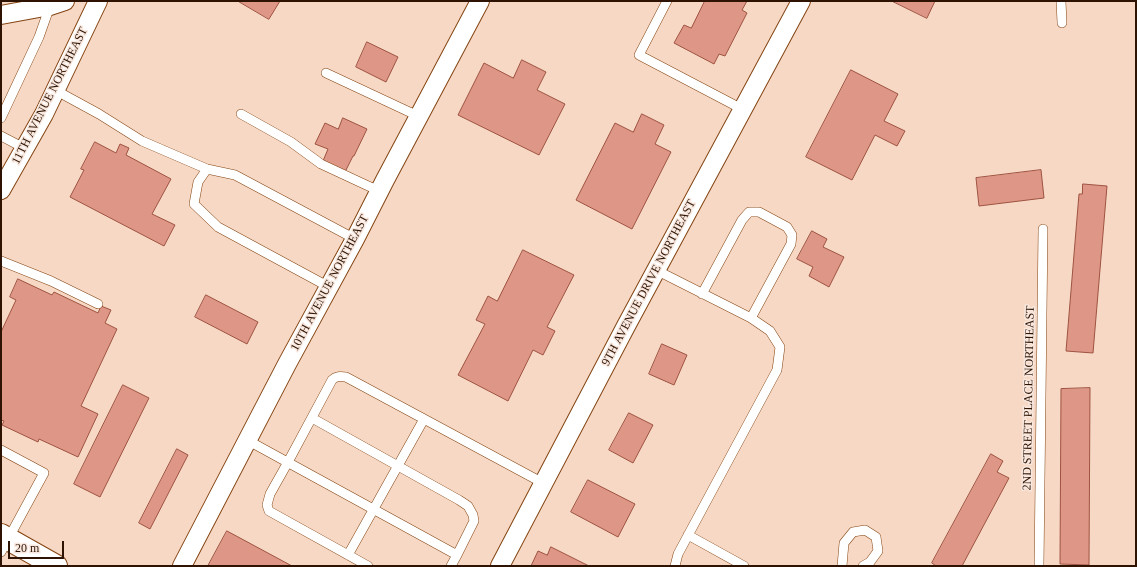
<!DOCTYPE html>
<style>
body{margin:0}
#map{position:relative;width:1137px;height:567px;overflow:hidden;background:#f6d8c5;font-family:"Times New Roman",serif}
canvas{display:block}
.frame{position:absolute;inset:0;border:2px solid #2e1302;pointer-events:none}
.scale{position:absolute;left:8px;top:541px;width:56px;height:18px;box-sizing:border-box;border:2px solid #2e1302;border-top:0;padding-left:5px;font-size:12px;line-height:14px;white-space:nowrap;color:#2e1302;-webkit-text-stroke:3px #f8e8df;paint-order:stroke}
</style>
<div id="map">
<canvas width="1137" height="567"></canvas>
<div class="frame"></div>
<div class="scale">20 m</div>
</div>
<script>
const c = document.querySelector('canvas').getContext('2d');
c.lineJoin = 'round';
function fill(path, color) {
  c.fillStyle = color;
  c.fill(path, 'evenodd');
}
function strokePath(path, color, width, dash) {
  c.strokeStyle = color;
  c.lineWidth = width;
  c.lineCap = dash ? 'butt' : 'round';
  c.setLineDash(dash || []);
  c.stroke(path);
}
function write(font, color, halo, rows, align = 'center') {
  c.font = font + ' "Times New Roman",serif';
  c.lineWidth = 3;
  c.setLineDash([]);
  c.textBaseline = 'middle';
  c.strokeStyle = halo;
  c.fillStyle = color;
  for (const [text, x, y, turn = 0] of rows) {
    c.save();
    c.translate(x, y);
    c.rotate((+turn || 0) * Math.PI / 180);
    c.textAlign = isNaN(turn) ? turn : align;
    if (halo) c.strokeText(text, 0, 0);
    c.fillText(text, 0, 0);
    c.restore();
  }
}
const building = new Path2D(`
 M 238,1 L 280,1 L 269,19 Z
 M 705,1 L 747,1 L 742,10 L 747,13 L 725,56 L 719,54 L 714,64 L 674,43 L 684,25 L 691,28 Z
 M 892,1 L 935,1 L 927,18 Z
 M 367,42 L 398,57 L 386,82 L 356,67 Z
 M 522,60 L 546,72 L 537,90 L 565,104 L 539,155 L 458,115 L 484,63 L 513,78 Z
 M 851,70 L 898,94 L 884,121 L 905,131 L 897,146 L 875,135 L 852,180 L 806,157 Z
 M 642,114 L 664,125 L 655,144 L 671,152 L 632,229 L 576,200 L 615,123 L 633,132 Z
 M 343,118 L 367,129 L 354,156 L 353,156 L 345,172 L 323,161 L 328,149 L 315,144 L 325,123 L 338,129 Z
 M 95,142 L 116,153 L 120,144 L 129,148 L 126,155 L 171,179 L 152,214 L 175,225 L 164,246 L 70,197 L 84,170 L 81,169 Z
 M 1041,170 L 1044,198 L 979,206 L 976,178 Z
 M 1083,184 L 1107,186 L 1093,353 L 1066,351 L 1079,194 L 1082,194 Z
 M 812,231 L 827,239 L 823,247 L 844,257 L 829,287 L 809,276 L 813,267 L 797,259 Z
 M 523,250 L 574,275 L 547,327 L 555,331 L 543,355 L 533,350 L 508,401 L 458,375 L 485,324 L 476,320 L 488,296 L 497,301 Z
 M 18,279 L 52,295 L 54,292 L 98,313 L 101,306 L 111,310 L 105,323 L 117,329 L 81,406 L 98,414 L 78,457 L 39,439 L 38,442 L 2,425 L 4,421 L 1,420 L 1,332 L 16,300 L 10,297 Z
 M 206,295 L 258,322 L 247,344 L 195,317 Z
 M 662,344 L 687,355 L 674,385 L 649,374 Z
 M 123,385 L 149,398 L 100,497 L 74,484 Z
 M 1090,388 L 1089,565 L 1060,564 L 1061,389 Z
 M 629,413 L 653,425 L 633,463 L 609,450 Z
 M 177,449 L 188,455 L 150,529 L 139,523 Z
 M 991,454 L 1003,461 L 997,472 L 1009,478 L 962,566 L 936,566 L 932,563 Z
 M 588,480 L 635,504 L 618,537 L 571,512 Z
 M 227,531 L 292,566 L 208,566 Z
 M 551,547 L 589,566 L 531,566 L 538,551 L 547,555 Z`);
fill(building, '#de9786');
strokePath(building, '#9e5240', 1);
const service = new Path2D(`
 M 667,1 L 639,55 L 742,109
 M 1061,1 L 1062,23
 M 326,73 L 418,116
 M 55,90 L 99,114 L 142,141 L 207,169
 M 241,114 L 291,142 L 321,164 L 379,191
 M 1,118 L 39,37 L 50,6
 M 1,136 L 24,148
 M 1,261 L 51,281 L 98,304
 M 656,270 L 751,318 L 770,331 L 780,347 L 777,370 L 678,554 L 675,566
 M 329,287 L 218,227 L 194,204 L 198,182 L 207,169 L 235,175 L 355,239
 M 702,294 L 742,220 L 749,212 L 759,212 L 787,227 L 792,235 L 791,244 L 751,318
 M 312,418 L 459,500 L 468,506 L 473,515 L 474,521 L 457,555
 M 247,440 L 457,555 L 451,566
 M 1,450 L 44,473 L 1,552
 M 688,535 L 744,566
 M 348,555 L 424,419
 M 368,566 L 269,511 L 267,505 L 270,494 L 288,462 L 332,380 C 336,376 340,376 346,377 L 543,483
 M 842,566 L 844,543 L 853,532 L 865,530 L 876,537 L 878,551 L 870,562 L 863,566
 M 1039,566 L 1043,229`);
const minor = new Path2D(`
 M 1,15 L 50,6 L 65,1
 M 1,190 L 44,114 L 98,1
 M 182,566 L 287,364 L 355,239 L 385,180 L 480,1
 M 500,566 L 626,326 L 801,1`);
const primary = new Path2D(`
 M 1,535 L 56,566`);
strokePath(service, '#844411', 10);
strokePath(minor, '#844411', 20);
strokePath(primary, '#844411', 24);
strokePath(service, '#fff', 9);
strokePath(minor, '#fff', 18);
strokePath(primary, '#fff', 22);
write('12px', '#2e1302', '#f8e8df', [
 ["11TH AVENUE NORTHEAST",50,96,-63],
 ["10TH AVENUE NORTHEAST",330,283,-62],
 ["9TH AVENUE DRIVE NORTHEAST",649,283,-62],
 ["2ND STREET PLACE NORTHEAST",1029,398,-89]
]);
</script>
